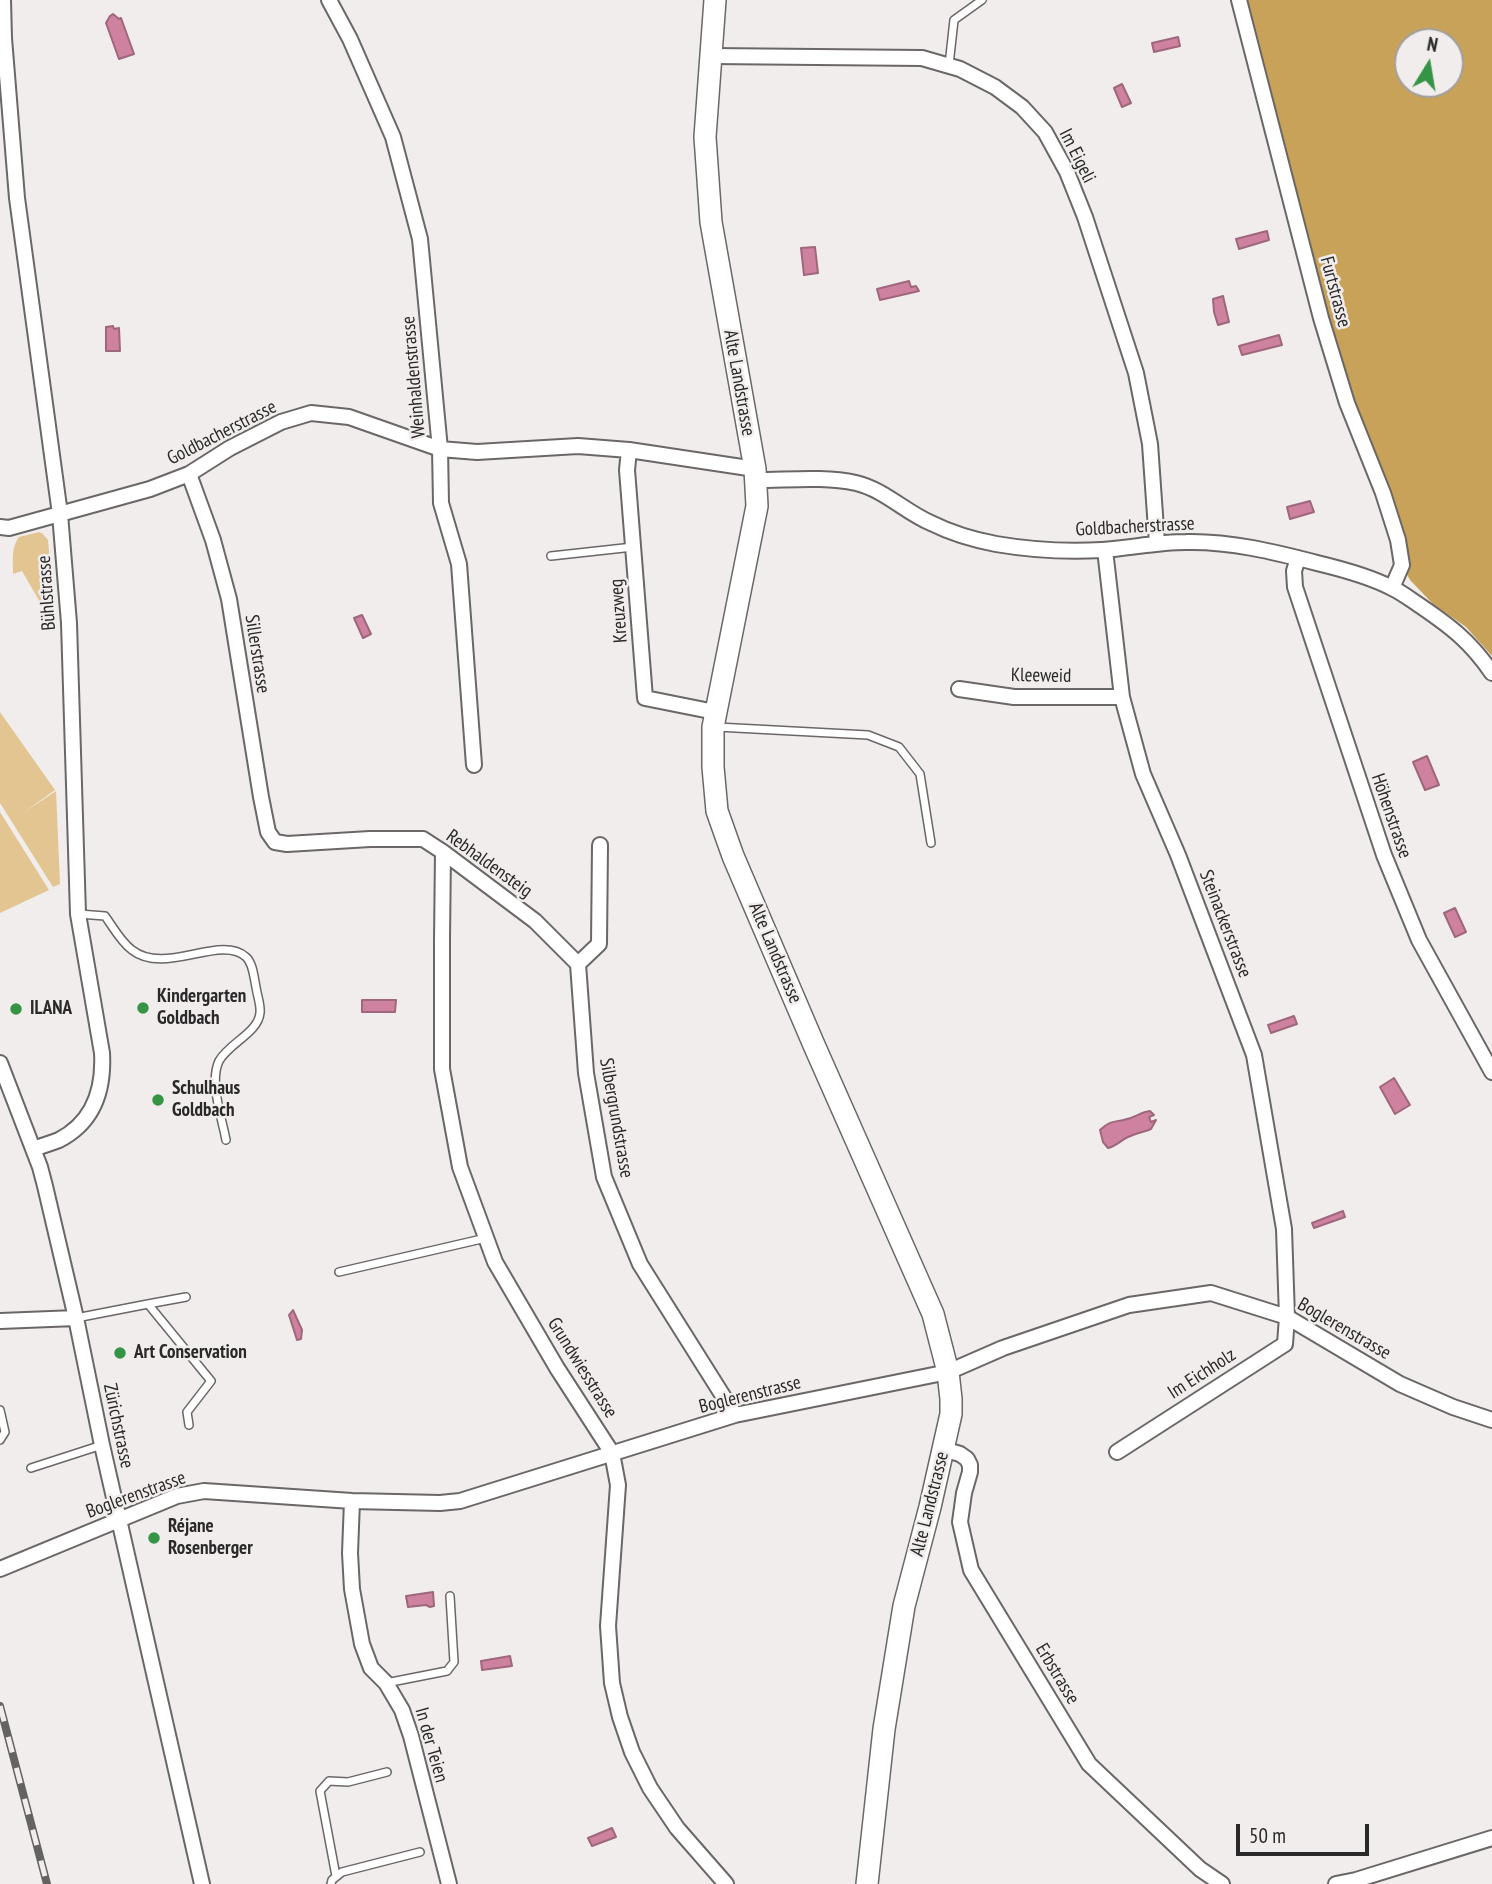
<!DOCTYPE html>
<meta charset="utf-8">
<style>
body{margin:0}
#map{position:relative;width:1492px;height:1884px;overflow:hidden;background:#f1edec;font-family:"PT Sans Narrow",sans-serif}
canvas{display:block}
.north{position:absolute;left:1394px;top:28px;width:70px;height:70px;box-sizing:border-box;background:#f1edec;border:2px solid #a19e9e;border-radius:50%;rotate:11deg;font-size:19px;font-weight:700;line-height:28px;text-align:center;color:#2a2828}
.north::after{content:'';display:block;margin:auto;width:24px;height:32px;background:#369447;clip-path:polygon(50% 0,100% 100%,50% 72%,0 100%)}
.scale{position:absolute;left:1236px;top:1824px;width:133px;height:32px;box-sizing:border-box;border:4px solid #2a2828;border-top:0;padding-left:9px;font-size:21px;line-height:24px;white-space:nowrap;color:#2a2828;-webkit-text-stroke:5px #f1edec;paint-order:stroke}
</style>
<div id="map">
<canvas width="1492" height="1884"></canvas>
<div class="north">N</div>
<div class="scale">50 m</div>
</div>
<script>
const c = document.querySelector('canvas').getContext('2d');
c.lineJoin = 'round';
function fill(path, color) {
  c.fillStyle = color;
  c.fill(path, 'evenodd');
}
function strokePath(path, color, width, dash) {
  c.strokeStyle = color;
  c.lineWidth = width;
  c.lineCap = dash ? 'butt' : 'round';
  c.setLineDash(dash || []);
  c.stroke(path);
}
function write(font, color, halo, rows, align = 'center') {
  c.font = font + ' "PT Sans Narrow",sans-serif';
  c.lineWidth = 5;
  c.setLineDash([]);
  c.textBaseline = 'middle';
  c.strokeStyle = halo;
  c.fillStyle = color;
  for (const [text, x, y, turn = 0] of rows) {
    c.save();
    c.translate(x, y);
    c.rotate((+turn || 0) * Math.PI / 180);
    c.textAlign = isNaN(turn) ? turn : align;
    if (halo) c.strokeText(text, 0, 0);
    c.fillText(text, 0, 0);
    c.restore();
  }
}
fill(new Path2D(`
 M 39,532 L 43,534 L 48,540 L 54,610 L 48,613 L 44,609 L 22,571 L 13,574 C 13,561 11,548 19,537 Z
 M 0,712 L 55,790 L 23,813 L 56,791 L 60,884 L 53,887 L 0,803 Z
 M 0,812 L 49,890 L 0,913 Z`), '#e2c591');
fill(new Path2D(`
 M 1239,0 L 1492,0 L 1492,656 L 1466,627 L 1433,604 L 1410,580 L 1402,565 L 1347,403 ZM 1408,42 L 1450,42 L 1450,84 L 1408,84 Z`), '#c9a259');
const water = new Path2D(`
 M 113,14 L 119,19 L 121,18 L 134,54 L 119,59 L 106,23 L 110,16 Z
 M 1178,37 L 1180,46 L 1154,52 L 1152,43 Z
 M 1122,84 L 1131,103 L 1122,107 L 1114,88 Z
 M 1267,231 L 1269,240 L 1239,249 L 1236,239 Z
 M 815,247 L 818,273 L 804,275 L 801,248 Z
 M 909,281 L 911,287 L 916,286 L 919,291 L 880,300 L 877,289 Z
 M 1223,296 L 1229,322 L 1218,325 L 1214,312 L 1213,299 Z
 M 113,326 L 114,329 L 119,328 L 120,351 L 106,351 L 106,327 Z
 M 1279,335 L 1282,345 L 1242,355 L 1239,346 Z
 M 1310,501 L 1314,512 L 1290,519 L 1287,507 Z
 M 362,615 L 371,634 L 363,638 L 354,618 Z
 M 1427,756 L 1439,785 L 1425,790 L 1413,762 Z
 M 1455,908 L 1466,932 L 1455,937 L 1444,913 Z
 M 362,1000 L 396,1000 L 395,1012 L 362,1012 Z
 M 1294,1016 L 1297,1024 L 1271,1033 L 1268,1025 Z
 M 1394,1078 L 1410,1105 L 1395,1114 L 1380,1087 Z
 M 1150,1111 L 1154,1115 L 1149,1117 L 1151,1122 L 1156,1120 L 1151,1129 C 1144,1132 1136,1133 1128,1137 C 1121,1140 1117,1146 1108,1148 L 1103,1142 L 1100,1130 C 1112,1119 1114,1123 1127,1119 C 1136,1117 1141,1112 1150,1111 Z
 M 1343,1211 L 1345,1217 L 1314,1228 L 1312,1223 Z
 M 293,1310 L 302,1330 L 301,1339 L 297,1340 L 289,1315 Z
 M 433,1592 L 434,1606 L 430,1607 L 426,1605 L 408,1607 L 406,1596 Z
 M 510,1656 L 512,1666 L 482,1670 L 481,1661 Z
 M 612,1828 L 616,1837 L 592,1846 L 588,1838 Z`);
fill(water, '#cf82a0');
strokePath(water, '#9e677c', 2);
const lane = new Path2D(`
 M 949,65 L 954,20 L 982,0
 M 551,556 L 633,547
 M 717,727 L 868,735 L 899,747 L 920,774 L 931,843
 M 79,914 L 105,916 C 113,927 121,942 132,950 C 165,976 220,934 246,957 C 253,963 254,978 256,987 C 257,995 261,1005 260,1013 C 258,1033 229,1043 219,1061 C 209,1082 222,1118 226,1140
 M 339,1272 L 486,1238
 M 186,1297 L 148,1304 L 211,1381 L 187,1412 L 189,1425
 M 76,1318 L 148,1304
 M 0,1410 L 5,1432 L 0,1440
 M 31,1468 L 102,1445
 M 386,1683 L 447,1671 L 454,1662 L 450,1596
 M 336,1876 L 320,1791 L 329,1781 L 348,1782 L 387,1772
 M 331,1884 L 332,1880 L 342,1872 L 420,1852`);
const street = new Path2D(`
 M 3,0 L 4,38 L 17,198 L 60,514 L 69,623 L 78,914 L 102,1053 C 104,1089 94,1122 59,1140 C 51,1143 42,1146 33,1149
 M 329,0 L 350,39 L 393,137 L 420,239 L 440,449 L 441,503 L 459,564 L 474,765
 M 1239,0 L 1321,318 L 1347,403 L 1383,493 L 1398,540 L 1402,565 L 1392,588
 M 711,56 L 922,58 L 960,69 L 995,87 L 1022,107 L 1045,132 L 1067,172 L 1085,217 L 1136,373 L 1150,444 L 1157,543
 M 629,450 L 627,470 L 645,698 L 715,712
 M 189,474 L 213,540 L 229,599 L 261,797 L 268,832 L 275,842 L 287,844 L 370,839 L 423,839 L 443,852 L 535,921 L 578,964
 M 756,480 C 789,480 824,476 856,483 C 885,490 905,512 931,523 C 951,533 975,540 996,544 C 1031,550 1067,552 1102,550 C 1130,548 1158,542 1186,542 C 1230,541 1275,552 1317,563 C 1342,569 1369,576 1392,588 C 1401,592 1410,599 1419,605 C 1450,626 1470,641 1492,673
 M 0,527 L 9,528 L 150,489 L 189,474 L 230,448 L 281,422 L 311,413 L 349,417 L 440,449 L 477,452 L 578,446 L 629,450 L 755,469
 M 1105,550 L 1122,697 L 1143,774 L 1178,855 L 1254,1055 L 1284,1229 L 1287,1317 L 1285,1344 L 1117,1452
 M 1298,558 L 1294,571 L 1295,587 L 1384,855 L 1419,940 L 1492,1072
 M 959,689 L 1014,697 L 1122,697
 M 600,845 L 599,944 L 578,964 L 586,1073 L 604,1177 L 640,1264 L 735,1415
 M 443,852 L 442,940 L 442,1069 L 460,1167 L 495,1262 L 557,1368 L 612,1453 L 618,1485 L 608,1626 L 612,1683 L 620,1717 L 632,1752 L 650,1788 L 677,1828 L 726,1884
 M 0,1063 L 40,1167 L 45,1186 L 76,1318 L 102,1445 L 202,1884
 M 0,1321 L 76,1318
 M 943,1449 L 960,1454 L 967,1459 L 970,1465 L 970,1472 L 964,1493 L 960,1522 L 971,1570 L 1089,1764 L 1200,1869 L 1222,1884
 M 352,1501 L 350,1553 L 352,1589 L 362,1644 L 371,1668 L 386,1683 L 402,1710 L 411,1736 L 449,1884
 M 0,1569 L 177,1496 L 204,1491 L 352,1501 L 440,1503 L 460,1501 L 735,1415 L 948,1372 L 1003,1348 L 1129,1305 L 1211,1293 L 1287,1317 L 1400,1384 L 1453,1407 L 1492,1420
 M 1336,1884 L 1356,1880 L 1492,1838`);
const secondary = new Path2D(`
 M 715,0 L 705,137 L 711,222 L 755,469 L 757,506 L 713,727 L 713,767 L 717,811 L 733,856 L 814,1045 L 933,1314 L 948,1372 L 951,1399 L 951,1414 L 930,1507 L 904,1606 L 884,1729 L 867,1884`);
strokePath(lane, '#6a6766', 10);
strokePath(street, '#6a6766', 18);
strokePath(secondary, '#6a6766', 24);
strokePath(lane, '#fff', 7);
strokePath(street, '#fff', 14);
strokePath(secondary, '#fff', 21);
const rail = new Path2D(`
 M 0,1706 L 47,1884`);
strokePath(rail, '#656262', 8);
strokePath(rail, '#f1edec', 5, [16]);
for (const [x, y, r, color] of [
 [143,1008,7,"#369447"],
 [16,1009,7,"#369447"],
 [158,1100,7,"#369447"],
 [120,1353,7,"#369447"],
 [154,1538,7,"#369447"]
]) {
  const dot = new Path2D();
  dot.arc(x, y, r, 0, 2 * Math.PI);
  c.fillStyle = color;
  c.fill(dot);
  strokePath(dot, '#f1edec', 2.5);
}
write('19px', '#2a2828', '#f1edec', [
 ["Im Eigeli",1077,156,63],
 ["Furtstrasse",1335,292,75],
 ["Weinhaldenstrasse",414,377,-95],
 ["Alte Landstrasse",739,383,80],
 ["Goldbacherstrasse",222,433,-27],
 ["Goldbacherstrasse",1135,527,-3],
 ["Bühlstrasse",47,593,-94],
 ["Kreuzweg",619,611,-94],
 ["Sillerstrasse",257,654,81],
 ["Kleeweid",1041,676,1],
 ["Höhenstrasse",1391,816,71],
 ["Rebhaldensteig",489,864,36],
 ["Steinackerstrasse",1225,924,69],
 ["Alte Landstrasse",775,953,67],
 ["Silbergrundstrasse",616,1118,80],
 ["Boglerenstrasse",1344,1329,30],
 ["Grundwiesstrasse",582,1368,58],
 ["Im Eichholz",1202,1374,-33],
 ["Boglerenstrasse",750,1395,-14],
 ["Zürichstrasse",118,1426,78],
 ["Boglerenstrasse",136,1495,-20],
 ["Alte Landstrasse",930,1504,-76],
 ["Erbstrasse",1057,1674,59],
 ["In der Teien",431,1745,74]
]);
write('bold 19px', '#2a2828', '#f1edec', [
 ["Kindergarten",157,997],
 ["Goldbach",157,1019],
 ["ILANA",30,1009],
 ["Schulhaus",172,1089],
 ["Goldbach",172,1111],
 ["Art Conservation",134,1353],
 ["Réjane",168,1527],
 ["Rosenberger",168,1549]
], 'left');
</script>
